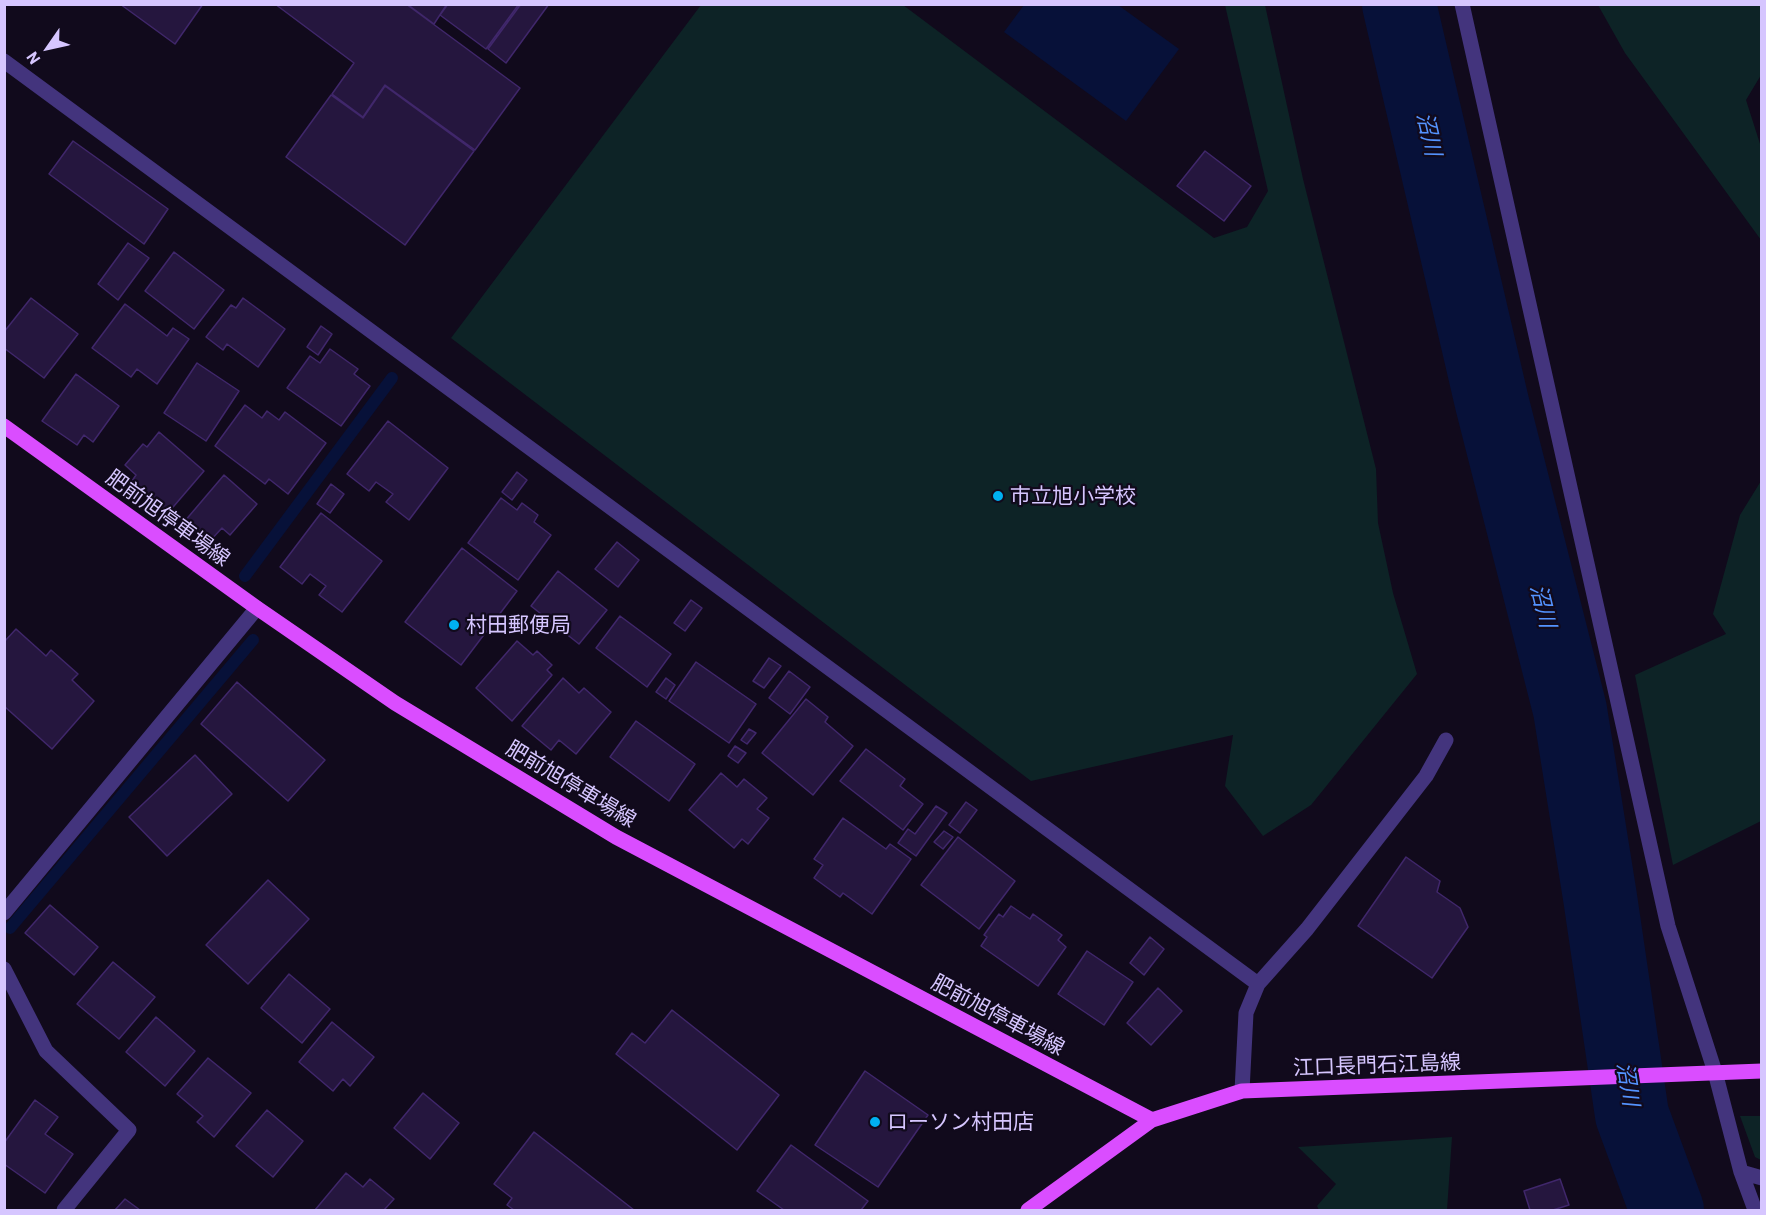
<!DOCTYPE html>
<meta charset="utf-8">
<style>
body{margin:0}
#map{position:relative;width:1766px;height:1215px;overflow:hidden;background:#110a1c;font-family:Barlow,sans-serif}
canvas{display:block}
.frame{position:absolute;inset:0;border:6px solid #d6c6ff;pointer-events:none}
.north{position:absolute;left:18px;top:18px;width:60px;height:60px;-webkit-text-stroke:4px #110a1c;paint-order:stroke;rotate:236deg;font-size:16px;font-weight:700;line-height:24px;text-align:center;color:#d6c6ff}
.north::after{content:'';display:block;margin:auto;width:21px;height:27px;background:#d6c6ff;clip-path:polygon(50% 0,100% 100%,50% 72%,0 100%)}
</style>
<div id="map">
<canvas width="1766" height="1215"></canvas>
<div class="frame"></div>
<div class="north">N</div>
</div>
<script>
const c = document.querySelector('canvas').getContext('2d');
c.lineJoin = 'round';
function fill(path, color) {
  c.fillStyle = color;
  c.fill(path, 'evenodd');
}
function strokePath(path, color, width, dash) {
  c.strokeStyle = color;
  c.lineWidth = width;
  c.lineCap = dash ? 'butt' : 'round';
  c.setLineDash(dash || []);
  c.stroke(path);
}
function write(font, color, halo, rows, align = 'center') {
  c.font = font + ' Barlow,"Noto Sans JP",sans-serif';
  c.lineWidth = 4.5;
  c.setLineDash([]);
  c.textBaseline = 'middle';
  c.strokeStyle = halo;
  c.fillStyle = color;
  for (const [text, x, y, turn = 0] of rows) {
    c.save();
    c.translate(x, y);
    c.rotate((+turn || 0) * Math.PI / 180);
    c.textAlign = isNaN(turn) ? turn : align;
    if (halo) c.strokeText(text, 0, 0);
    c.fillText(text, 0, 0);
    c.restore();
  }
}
fill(new Path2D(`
 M 701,5 L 903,5 L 1214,238 L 1247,227 L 1268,191 L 1225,5 L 1265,5 L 1303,179 L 1376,469 L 1378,523 L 1393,593 L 1417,674 L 1311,805 L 1263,836 L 1225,786 L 1233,735 L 1031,781 L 451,338 Z
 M 1598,5 L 1761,5 L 1761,75 L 1746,100 L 1761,147 L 1761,240 L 1625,53 Z
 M 1761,481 L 1761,821 L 1673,865 L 1635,675 L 1726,634 L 1713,614 L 1740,515 Z
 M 1740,1116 L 1761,1116 L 1761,1160 L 1755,1157 Z
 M 1452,1137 L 1447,1210 L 1319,1210 L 1317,1206 L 1336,1184 L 1298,1147 Z`), '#0d2326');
fill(new Path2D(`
 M 1024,5 L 1118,5 L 1179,49 L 1126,121 L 1004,32 Z`), '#071139');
strokePath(new Path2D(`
 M 245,576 L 392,378
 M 10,928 L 253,640`), '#071139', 12);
strokePath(new Path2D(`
 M 1399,4 L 1492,403 L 1570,710 L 1600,897 L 1632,1115 L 1667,1210`), '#071139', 74);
const building = new Path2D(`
 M 120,4 L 203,4 L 175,44 Z
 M 275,4 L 406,4 L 520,88 L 475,150 L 385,85 L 363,117 L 332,94 L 354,63 Z
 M 407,4 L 447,4 L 434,24 Z
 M 448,4 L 519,4 L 486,49 L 440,15 Z
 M 521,4 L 549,4 L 506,63 L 488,49 Z
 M 385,86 L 474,151 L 405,245 L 286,157 L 331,95 L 363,118 Z
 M 73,141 L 168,209 L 144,244 L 49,174 Z
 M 1205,151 L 1251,186 L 1224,221 L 1177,186 Z
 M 128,243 L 149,258 L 118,300 L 98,284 Z
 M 174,252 L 224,290 L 194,329 L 145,291 Z
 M 31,298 L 78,334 L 44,378 L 4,348 L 4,332 Z
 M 243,298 L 285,329 L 258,367 L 227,344 L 223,350 L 206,337 L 231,305 L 236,308 Z
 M 125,304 L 167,336 L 173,328 L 189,339 L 157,384 L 137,369 L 131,377 L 92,348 Z
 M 321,326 L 332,334 L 318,355 L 307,347 Z
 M 330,349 L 358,369 L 354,374 L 370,386 L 341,426 L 287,388 L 310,356 L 320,363 Z
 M 197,363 L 239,391 L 206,441 L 164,413 Z
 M 76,374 L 119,406 L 93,442 L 84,435 L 77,445 L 42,421 Z
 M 245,405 L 262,418 L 267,411 L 279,420 L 285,412 L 326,443 L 288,494 L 269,479 L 265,484 L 215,446 Z
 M 388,421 L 448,468 L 409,520 L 386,502 L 393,494 L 376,482 L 369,491 L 347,474 Z
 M 159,432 L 204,471 L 168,513 L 132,481 L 136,475 L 125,465 L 143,444 L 147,447 Z
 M 517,472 L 527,480 L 512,500 L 502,492 Z
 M 224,475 L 257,504 L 230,535 L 222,528 L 208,543 L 184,522 Z
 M 331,484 L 344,494 L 330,513 L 317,504 Z
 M 501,498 L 517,510 L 522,503 L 538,515 L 534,522 L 551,535 L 518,580 L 468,543 Z
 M 321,513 L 382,561 L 342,612 L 319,595 L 326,586 L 310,574 L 302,584 L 280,567 Z
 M 617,542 L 639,560 L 618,587 L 595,569 Z
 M 462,548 L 517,591 L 461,665 L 405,622 Z
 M 558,571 L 607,610 L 579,644 L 531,606 Z
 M 691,600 L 702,608 L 685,631 L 674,623 Z
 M 620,616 L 671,654 L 647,687 L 596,648 Z
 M 16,629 L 46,656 L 51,650 L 78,674 L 72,680 L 94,701 L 52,749 L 4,706 L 4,642 Z
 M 517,641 L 533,655 L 537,651 L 552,665 L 547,670 L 552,675 L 512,721 L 476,688 Z
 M 769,658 L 781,666 L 764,688 L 753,681 Z
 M 696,662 L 756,704 L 729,743 L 669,701 Z
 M 789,671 L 810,687 L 790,714 L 769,698 Z
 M 563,678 L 579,693 L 584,688 L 611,712 L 576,754 L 559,740 L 551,750 L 522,726 Z
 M 666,678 L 675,685 L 666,699 L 656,692 Z
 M 237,682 L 325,760 L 288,801 L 201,724 Z
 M 806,699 L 828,717 L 825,722 L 853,746 L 813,795 L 762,753 Z
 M 636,721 L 695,764 L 669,801 L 610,757 Z
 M 749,729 L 756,733 L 747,744 L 741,740 Z
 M 735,746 L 746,753 L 738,763 L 728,756 Z
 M 866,749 L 905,779 L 900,786 L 923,804 L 903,830 L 840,781 Z
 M 195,755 L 232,794 L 167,856 L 129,817 Z
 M 721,773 L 737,787 L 744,779 L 767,798 L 757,809 L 769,818 L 748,844 L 742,839 L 734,848 L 689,810 Z
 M 966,802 L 977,810 L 960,833 L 949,825 Z
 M 936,806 L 947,813 L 916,856 L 898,843 L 908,829 L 915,834 Z
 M 843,818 L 886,849 L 890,844 L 911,859 L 872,914 L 843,893 L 840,897 L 814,878 L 823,865 L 814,859 Z
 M 944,831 L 953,837 L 943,849 L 934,842 Z
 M 958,837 L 1015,881 L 979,929 L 921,885 Z
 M 1406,857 L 1440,881 L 1437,892 L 1460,908 L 1468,927 L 1432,978 L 1358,926 Z
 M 268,880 L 309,919 L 248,984 L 206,945 Z
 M 50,905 L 98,947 L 74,975 L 25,933 Z
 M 1011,906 L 1030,919 L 1033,914 L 1062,935 L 1058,940 L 1066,947 L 1038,986 L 981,946 L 987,937 L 984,935 L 999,914 L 1003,917 Z
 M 1150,937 L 1164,949 L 1144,975 L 1130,963 Z
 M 1087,951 L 1133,982 L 1104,1025 L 1058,994 Z
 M 113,962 L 155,997 L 119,1039 L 77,1004 Z
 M 289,974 L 330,1009 L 302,1043 L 261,1008 Z
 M 1158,988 L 1182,1011 L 1151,1045 L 1127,1023 Z
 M 672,1010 L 779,1095 L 737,1150 L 616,1054 L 632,1033 L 645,1043 Z
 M 156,1017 L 195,1051 L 165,1086 L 126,1052 Z
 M 332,1022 L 374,1057 L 350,1086 L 343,1079 L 333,1091 L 299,1062 Z
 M 208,1058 L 251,1093 L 214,1137 L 197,1122 L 203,1116 L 177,1094 Z
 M 865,1071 L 928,1115 L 878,1187 L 815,1145 Z
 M 423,1093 L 459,1123 L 430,1159 L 394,1128 Z
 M 35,1100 L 58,1117 L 45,1134 L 73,1154 L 45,1193 L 4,1164 L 4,1143 Z
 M 267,1110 L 303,1141 L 273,1177 L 236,1146 Z
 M 534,1132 L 634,1210 L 514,1210 L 507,1205 L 512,1198 L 494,1184 Z
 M 791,1145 L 868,1201 L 861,1210 L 784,1210 L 757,1191 Z
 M 346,1173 L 363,1187 L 370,1179 L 394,1199 L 384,1210 L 315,1210 Z
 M 1560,1179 L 1569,1205 L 1553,1210 L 1530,1210 L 1524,1191 Z
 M 125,1199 L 140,1210 L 115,1210 Z`);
fill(building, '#25163e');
strokePath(building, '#40276b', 1.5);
strokePath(new Path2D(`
 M 1462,4 L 1668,926 L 1715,1072 L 1741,1172 L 1755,1210
 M 4,61 L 1258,984
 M 4,913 L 257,608
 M 4,969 L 46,1051 L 129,1130 L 64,1210
 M 1242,1091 L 1246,1013 L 1258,984 L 1307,929 L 1426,776 L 1446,740
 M 1741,1172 L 1762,1178`), '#43347d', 15);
strokePath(new Path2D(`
 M 4,426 L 257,608 L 395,703 L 616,837 L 1152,1120
 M 1028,1210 L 1152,1120 L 1242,1091 L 1762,1071`), '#da4dff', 15);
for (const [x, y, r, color] of [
 [998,496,6,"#00b0f1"],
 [454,625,6,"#00b0f1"],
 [875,1122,6,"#00b0f1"]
]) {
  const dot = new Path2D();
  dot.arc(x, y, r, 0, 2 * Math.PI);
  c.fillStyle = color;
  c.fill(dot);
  strokePath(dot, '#110a1c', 2);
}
write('21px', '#d6c6ff', '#110a1c', [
 ["市立旭小学校",1010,496],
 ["村田郵便局",466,625],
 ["ローソン村田店",887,1122]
], 'left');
write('21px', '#d6c6ff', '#110a1c', [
 ["肥前旭停車場線",168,518,36],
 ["肥前旭停車場線",571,784,31],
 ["肥前旭停車場線",998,1015,28],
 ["江口長門石江島線",1377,1065,-2]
]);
write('italic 22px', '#5493ff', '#110a1c', [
 ["沼川",1429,134,77],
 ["沼川",1543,606,76],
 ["沼川",1628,1084,81]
]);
</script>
